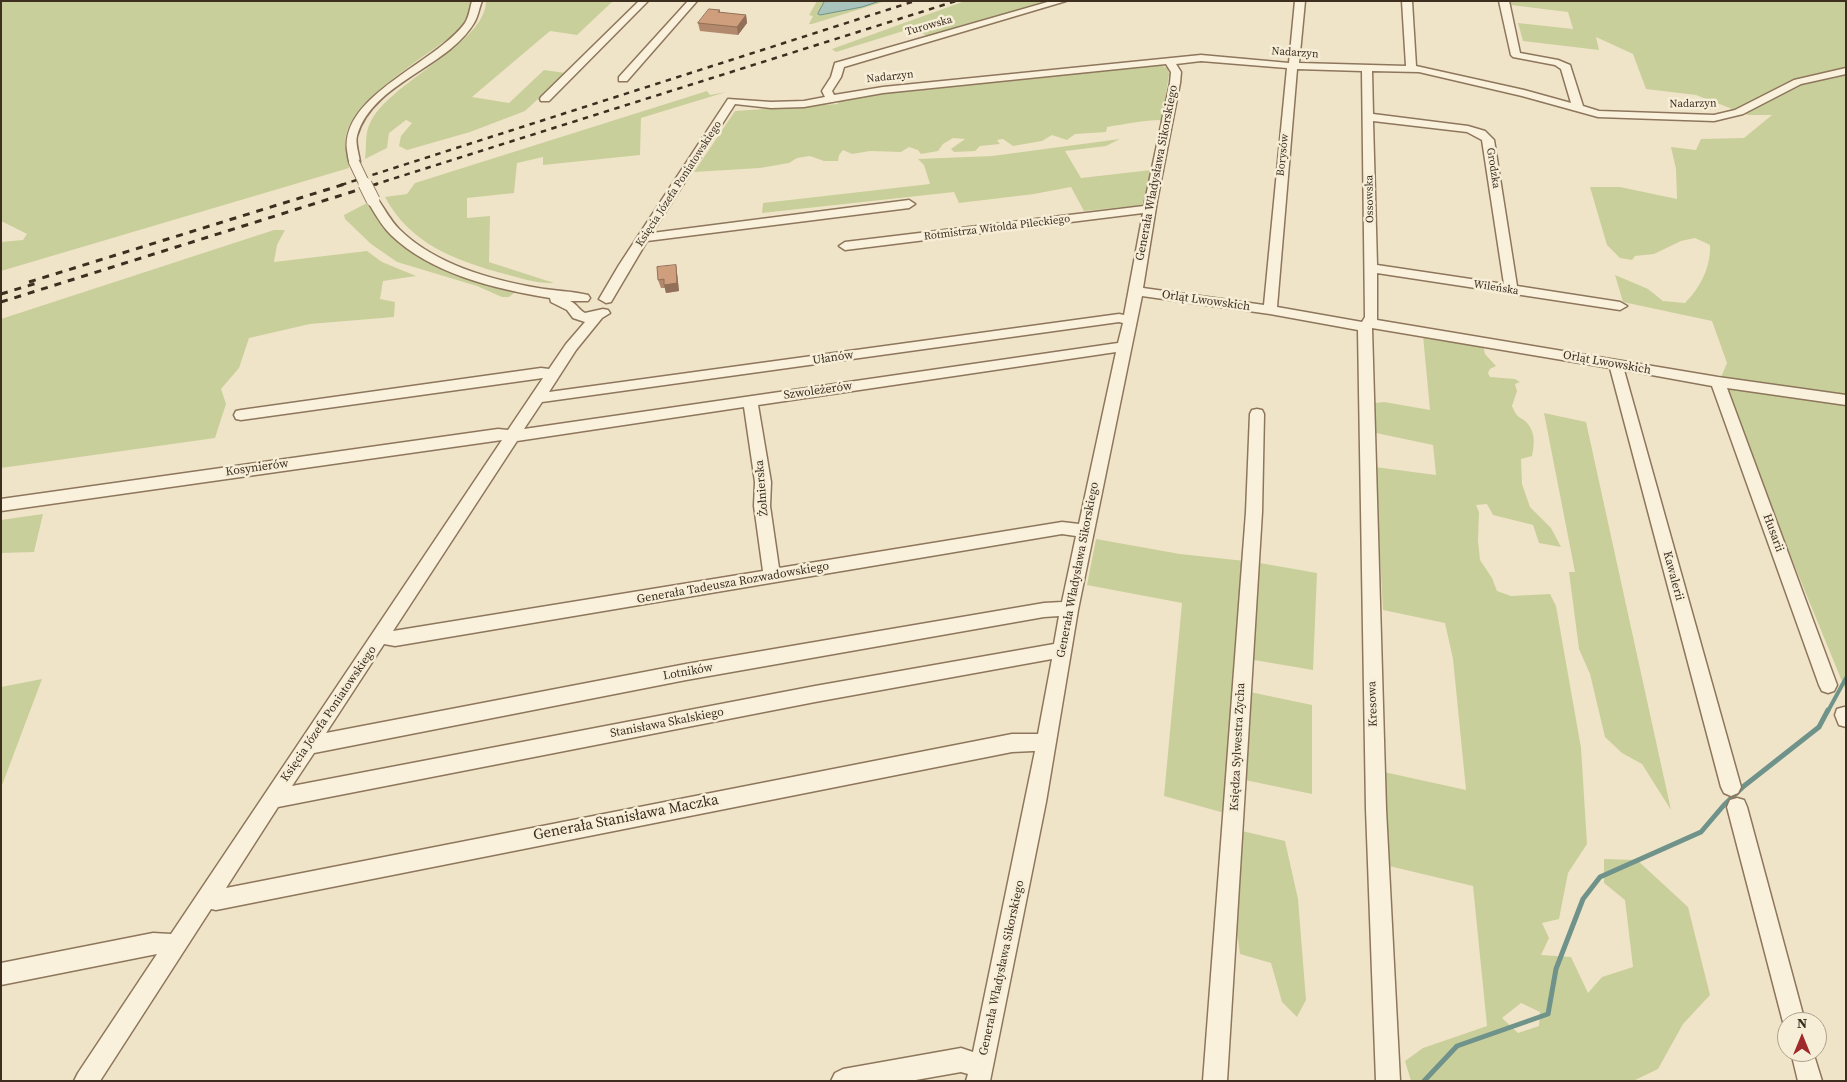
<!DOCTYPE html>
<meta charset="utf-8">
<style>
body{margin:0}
#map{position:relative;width:1847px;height:1082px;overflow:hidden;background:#f0e4c8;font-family:"Source Serif 4",serif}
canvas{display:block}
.frame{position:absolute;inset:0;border:2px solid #3d2e20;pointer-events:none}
.north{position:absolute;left:1777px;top:1012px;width:50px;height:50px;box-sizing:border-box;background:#f7eed8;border:1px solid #ada18e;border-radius:50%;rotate:0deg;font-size:14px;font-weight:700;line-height:20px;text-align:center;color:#3d2e20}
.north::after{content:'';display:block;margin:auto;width:18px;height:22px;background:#9e2a2b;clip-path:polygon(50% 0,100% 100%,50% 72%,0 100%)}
</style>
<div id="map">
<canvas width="1847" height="1082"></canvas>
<div class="frame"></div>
<div class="north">N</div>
</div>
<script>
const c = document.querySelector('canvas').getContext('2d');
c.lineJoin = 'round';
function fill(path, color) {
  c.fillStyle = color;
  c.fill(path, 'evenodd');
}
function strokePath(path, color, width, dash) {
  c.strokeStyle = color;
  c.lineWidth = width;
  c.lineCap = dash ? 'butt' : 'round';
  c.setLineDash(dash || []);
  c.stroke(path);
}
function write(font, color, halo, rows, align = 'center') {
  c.font = font + ' "Source Serif 4",serif';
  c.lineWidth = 5;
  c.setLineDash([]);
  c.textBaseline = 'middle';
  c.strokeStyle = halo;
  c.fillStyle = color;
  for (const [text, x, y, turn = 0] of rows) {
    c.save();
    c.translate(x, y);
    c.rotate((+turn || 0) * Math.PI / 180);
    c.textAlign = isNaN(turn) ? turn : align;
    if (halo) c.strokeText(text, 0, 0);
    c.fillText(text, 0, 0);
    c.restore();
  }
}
fill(new Path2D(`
 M 1,1 L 473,1 L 469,19 L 460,30 C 429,54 356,97 346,135 C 343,148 349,157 349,168 L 1,271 L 1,242 L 23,240 L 27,234 L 1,221 Z
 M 486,1 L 613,1 L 577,35 L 550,31 L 472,97 L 509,103 L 544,70 L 566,73 L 525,111 L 470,132 L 407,150 L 399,146 L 401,136 L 412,123 L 406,120 L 389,133 L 387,148 L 365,159 C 367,146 364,134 371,121 C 392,81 486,43 486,1 Z
 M 817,1 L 886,1 L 812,24 L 809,24 L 813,16 L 809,15 Z
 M 965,1 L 1051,1 L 929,37 L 913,28 L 836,52 L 832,49 Z
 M 1510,1 L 1846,1 L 1846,691 L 1719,382 L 1727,363 L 1712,321 L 1623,302 L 1615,275 L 1648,289 L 1663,301 L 1685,303 C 1700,288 1711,267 1710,245 L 1695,238 L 1681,241 L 1654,254 L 1635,256 L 1632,260 L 1620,258 L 1607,245 L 1590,187 L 1620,187 L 1677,199 L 1676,169 L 1671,147 L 1696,150 L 1701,139 L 1744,138 L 1772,115 L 1748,115 L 1696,95 L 1646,89 L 1633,54 L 1596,37 L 1599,50 L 1523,41 L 1518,23 L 1573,29 L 1568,12 L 1511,5 Z
 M 1160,65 L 1168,68 L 1169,74 L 1162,120 C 1143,120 1126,124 1107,127 L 1106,132 L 1075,134 L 1067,140 L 1052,135 L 1042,141 L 1013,146 L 1003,139 L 997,140 L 1000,144 L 980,146 L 975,151 L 954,152 L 951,149 L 965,139 L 953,138 L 943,144 L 938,151 L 921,154 L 918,150 L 909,147 L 901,152 L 870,151 L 852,154 L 843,150 L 839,155 L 838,161 L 824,161 L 810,156 L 797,158 L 789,163 L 760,168 L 694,172 L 735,111 L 838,104 L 838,101 L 866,94 Z
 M 707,91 L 710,95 L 726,92 L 641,118 L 640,155 L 543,165 L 543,157 L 517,163 L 514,193 L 467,198 L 467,218 L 490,216 L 489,262 L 554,283 C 537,284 521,278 505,274 C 456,261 410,244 385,197 L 407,194 L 415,183 Z
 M 1120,139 L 1106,146 L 1065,151 L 1081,178 L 1151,170 L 1144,205 L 1084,211 L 1071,187 L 1034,194 L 959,203 L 954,192 L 762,213 L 763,203 L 930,184 L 924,165 L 918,159 L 992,156 Z
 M 367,203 L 392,236 L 414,253 L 514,291 L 514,293 L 509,297 L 502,297 L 477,286 L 397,262 L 371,244 L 345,219 L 344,215 Z
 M 274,230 L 285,230 L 277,245 L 274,262 L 367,251 L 382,262 L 416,276 L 383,281 L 380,299 L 395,302 L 394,317 L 310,324 L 249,338 L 239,368 L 221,389 L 226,404 L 215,438 L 1,468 L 1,319 Z
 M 1423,336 L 1483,345 L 1485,354 L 1496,366 L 1490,369 L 1488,373 L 1490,377 L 1515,379 L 1520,382 L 1515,384 L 1517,391 L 1512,406 C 1518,421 1522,416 1528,424 C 1536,435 1534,445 1532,456 L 1521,459 L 1522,484 L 1530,507 L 1551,528 L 1561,547 L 1539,543 L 1533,525 L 1493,515 L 1487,504 L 1476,505 L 1479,512 L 1478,541 L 1480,560 L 1492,578 L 1497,591 L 1511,596 L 1550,594 L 1556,606 L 1581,748 L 1587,844 L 1568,873 L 1559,919 L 1542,923 L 1549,938 L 1541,955 L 1571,957 L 1588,993 L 1602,977 L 1633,967 L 1625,900 L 1604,883 L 1604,859 L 1637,860 L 1688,907 L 1710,995 L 1683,1024 L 1658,1069 L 1633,1081 L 1411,1081 L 1405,1061 L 1423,1048 L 1487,1026 L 1473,886 L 1389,866 L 1384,772 L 1466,790 L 1453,659 L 1445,623 L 1383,610 L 1375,467 L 1436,475 L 1433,445 L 1376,433 L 1374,403 L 1384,402 L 1430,410 ZM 1521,1003 L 1540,1012 L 1539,1026 L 1518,1033 L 1502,1018 Z
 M 1544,413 L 1586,422 L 1671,810 L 1642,764 L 1622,753 L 1605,737 L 1590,674 L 1579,649 L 1569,572 L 1575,572 Z
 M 43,514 L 34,552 L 1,553 L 1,520 Z
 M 1096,539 L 1180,554 L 1254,562 L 1317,573 L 1313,670 L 1248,659 L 1250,692 L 1312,705 L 1312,794 L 1245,780 L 1242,818 L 1164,796 L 1182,603 L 1087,585 Z
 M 42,679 L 1,788 L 1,687 Z
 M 1242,831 L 1285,841 L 1298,899 L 1306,1000 L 1297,1017 L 1282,1002 L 1271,963 L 1240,954 L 1236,925 Z`), '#c9cf9b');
const water = new Path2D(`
 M 825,1 L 880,1 L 862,7 L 820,15 L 818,14 Z`);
fill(water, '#a9c4bc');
strokePath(water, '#6f938a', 1);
strokePath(new Path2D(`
 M 1828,711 L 1846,678`), '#6f938a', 4);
strokePath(new Path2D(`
 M 1424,1081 L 1457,1046 L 1548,1014 L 1556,969 L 1583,899 L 1600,877 L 1701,832 L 1724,805 L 1744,786 L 1819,727 L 1828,710`), '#6f938a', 5);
const minor = new Path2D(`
 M 472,1 L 482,1 C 479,8 478,17 474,23 C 447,68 372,83 357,136 C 355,143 359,154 360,162 L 354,165 L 350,164 C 348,160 348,155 347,150 C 341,95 436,63 465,23 C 469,17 470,8 472,1 Z
 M 639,1 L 648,1 L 549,101 L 541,101 L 540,99 L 541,97 Z
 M 688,1 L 697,1 L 627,81 L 619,81 L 619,77 Z
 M 1051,1 L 1066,1 L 844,67 L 841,77 L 832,91 L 834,95 L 883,87 L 1201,55 L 1289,63 L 1295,1 L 1305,1 L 1299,63 L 1406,66 L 1402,1 L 1412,1 L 1416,66 L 1524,90 L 1571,103 L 1561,69 L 1555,65 L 1513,57 L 1511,55 L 1499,1 L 1509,1 L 1520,53 L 1558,60 L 1570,65 L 1583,106 L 1599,111 L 1714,115 L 1735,110 L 1794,80 L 1846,68 L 1846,74 L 1801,84 L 1743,114 L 1714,121 L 1598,117 L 1522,96 L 1419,72 L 1372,71 L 1373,114 L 1468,126 L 1485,131 L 1494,140 L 1517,286 L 1620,302 L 1627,306 L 1620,310 L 1377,273 L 1377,320 L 1718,377 L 1846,395 L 1846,405 L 1727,388 L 1837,685 L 1834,691 L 1828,693 L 1822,691 L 1819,685 L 1712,386 L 1624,370 L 1741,787 L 1738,793 L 1731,796 L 1724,793 L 1721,787 L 1610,368 L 1372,328 L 1386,809 L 1400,1081 L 1376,1081 L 1366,809 L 1358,330 L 1270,314 L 1142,296 L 1078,610 L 1046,802 L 990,1081 L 966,1081 L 968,1074 L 961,1072 L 910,1081 L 831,1081 L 835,1073 L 843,1069 L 961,1048 L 973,1052 L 1035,751 L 1033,751 L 1012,752 L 216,910 L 211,909 L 100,1081 L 74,1081 L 78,1073 L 157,954 L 1,985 L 1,963 L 153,933 L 171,934 L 502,440 L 1,511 L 1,499 L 498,429 L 508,430 L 543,378 L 241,420 L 236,419 L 234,415 L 236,411 L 241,410 L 541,368 L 549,369 L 566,344 L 585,322 L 573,318 L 567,310 L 551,302 L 550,298 C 496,289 431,274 391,235 C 381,225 374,212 367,200 L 373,196 L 377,198 C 384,208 390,220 399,229 C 434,264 491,280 538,288 C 554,291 572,291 588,295 L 590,298 L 588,301 L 570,301 C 577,304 579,310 585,313 L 603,309 L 608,310 L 610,313 L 602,318 L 576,350 L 549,392 L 1119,314 L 1124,315 L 1143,213 L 845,250 L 839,246 L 845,242 L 1144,206 L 1170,83 L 1171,72 L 1166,64 L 883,93 L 804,107 L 771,108 L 735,104 L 652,233 L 909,200 L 915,204 L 909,208 L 647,241 L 611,302 L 606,303 L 599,299 L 619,265 L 728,99 L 771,102 L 804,101 L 825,97 L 822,91 L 831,77 L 835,63 ZM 1201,61 L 1287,68 L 1264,305 L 1143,288 L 1157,201 L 1180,83 L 1181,72 L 1176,64 ZM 1297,69 L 1362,71 L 1365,317 L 1362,322 L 1277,307 ZM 1373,121 L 1467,132 L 1482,140 L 1504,284 L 1377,265 ZM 1119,322 L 1123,323 L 1118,343 L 524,429 L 542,402 ZM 1116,352 L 1079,524 L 1062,522 L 779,568 L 770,506 L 771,482 L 758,405 ZM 744,407 L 755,482 L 754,506 L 763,571 L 393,631 L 517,441 ZM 1062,534 L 1076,536 L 1062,602 L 1044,603 L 686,664 L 326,733 L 384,644 L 395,646 ZM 1059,616 L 1054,644 L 815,686 L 292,786 L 314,753 L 686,680 L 1044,617 ZM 1052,659 L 1038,734 L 1012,734 L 226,888 L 278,807 L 815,702 Z
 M 1257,409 L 1262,410 L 1264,414 L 1262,512 L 1227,1081 L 1203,1081 L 1246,512 L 1250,414 L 1252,410 Z
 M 1844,707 L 1846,707 L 1846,727 L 1839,725 L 1835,715 L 1837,709 Z
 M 1737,798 L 1744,800 L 1747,807 L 1805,1022 L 1787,1022 L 1787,1030 L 1783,1022 L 1727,807 L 1730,800 Z
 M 1791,1052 L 1813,1052 L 1822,1081 L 1798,1081 Z`);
strokePath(minor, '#8d765c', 3);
fill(minor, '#faf1dc');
strokePath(new Path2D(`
 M 341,185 L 915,1
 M 373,185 L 956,1`), '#3d2e20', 2.5, [5.5, 5.5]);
strokePath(new Path2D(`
 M 29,282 L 345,184
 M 1,294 L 37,283
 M 1,302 L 377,184`), '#3d2e20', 3, [7, 7]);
const minorBridgeFar1 = new Path2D(`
 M 354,162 L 365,185`);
const minorBridge = new Path2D(`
 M 365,184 L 373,200`);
strokePath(minorBridgeFar1, '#8d765c', 12, []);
strokePath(minorBridge, '#8d765c', 15, []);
strokePath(minorBridgeFar1, '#faf1dc', 10);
strokePath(minorBridge, '#faf1dc', 13);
fill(new Path2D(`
 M 720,10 L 720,13 L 746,15 L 747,23 L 738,35 L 700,31 L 698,23 Z
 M 677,273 L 679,291 L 666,293 L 665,288 L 661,288 L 658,280 Z`), '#b2896c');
fill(new Path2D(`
 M 746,15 L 747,23 L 738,35 L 737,27 Z
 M 676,265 L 677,273 L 679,291 L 666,293 L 664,285 Z`), '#916f58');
const building = new Path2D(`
 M 709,9 L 720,10 L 718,12 L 746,15 L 737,27 L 698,23 Z
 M 676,265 L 677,283 L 664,285 L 664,279 L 658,280 L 657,267 Z`);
fill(building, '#cf9f7d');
strokePath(building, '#916f58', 1);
write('11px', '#3d2e20', '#f7eed8', [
 ["Turowska",929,26,-16],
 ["Nadarzyn",1295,53,4],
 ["Nadarzyn",890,77,-6],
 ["Nadarzyn",1693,104,-1],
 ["Borysów",1283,155,-84],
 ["Grodzka",1493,168,81],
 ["Księcia Józefa Poniatowskiego",679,184,-57],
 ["Ossowska",1370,199,-91],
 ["Rotmistrza Witolda Pileckiego",997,228,-7],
 ["Wileńska",1496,288,9]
]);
write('12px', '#3d2e20', '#f7eed8', [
 ["Generała Władysława Sikorskiego",1157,173,-79],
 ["Orląt Lwowskich",1206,301,8],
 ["Ułanów",833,358,-8],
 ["Orląt Lwowskich",1607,363,10],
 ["Szwoleżerów",818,391,-8],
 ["Kosynierów",257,468,-8],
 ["Żołnierska",762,488,-95],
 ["Husarii",1773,533,70],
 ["Generała Władysława Sikorskiego",1078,570,-79],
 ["Kawalerii",1673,576,75],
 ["Generała Tadeusza Rozwadowskiego",733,583,-10],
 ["Lotników",688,672,-10],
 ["Kresowa",1373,704,-92],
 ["Księcia Józefa Poniatowskiego",329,714,-56],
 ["Stanisława Skalskiego",667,723,-11],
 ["Księdza Sylwestra Zycha",1238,747,-87],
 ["Generała Władysława Sikorskiego",1002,968,-78]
]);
write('15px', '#3d2e20', '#f7eed8', [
 ["Generała Stanisława Maczka",626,818,-11]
]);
</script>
